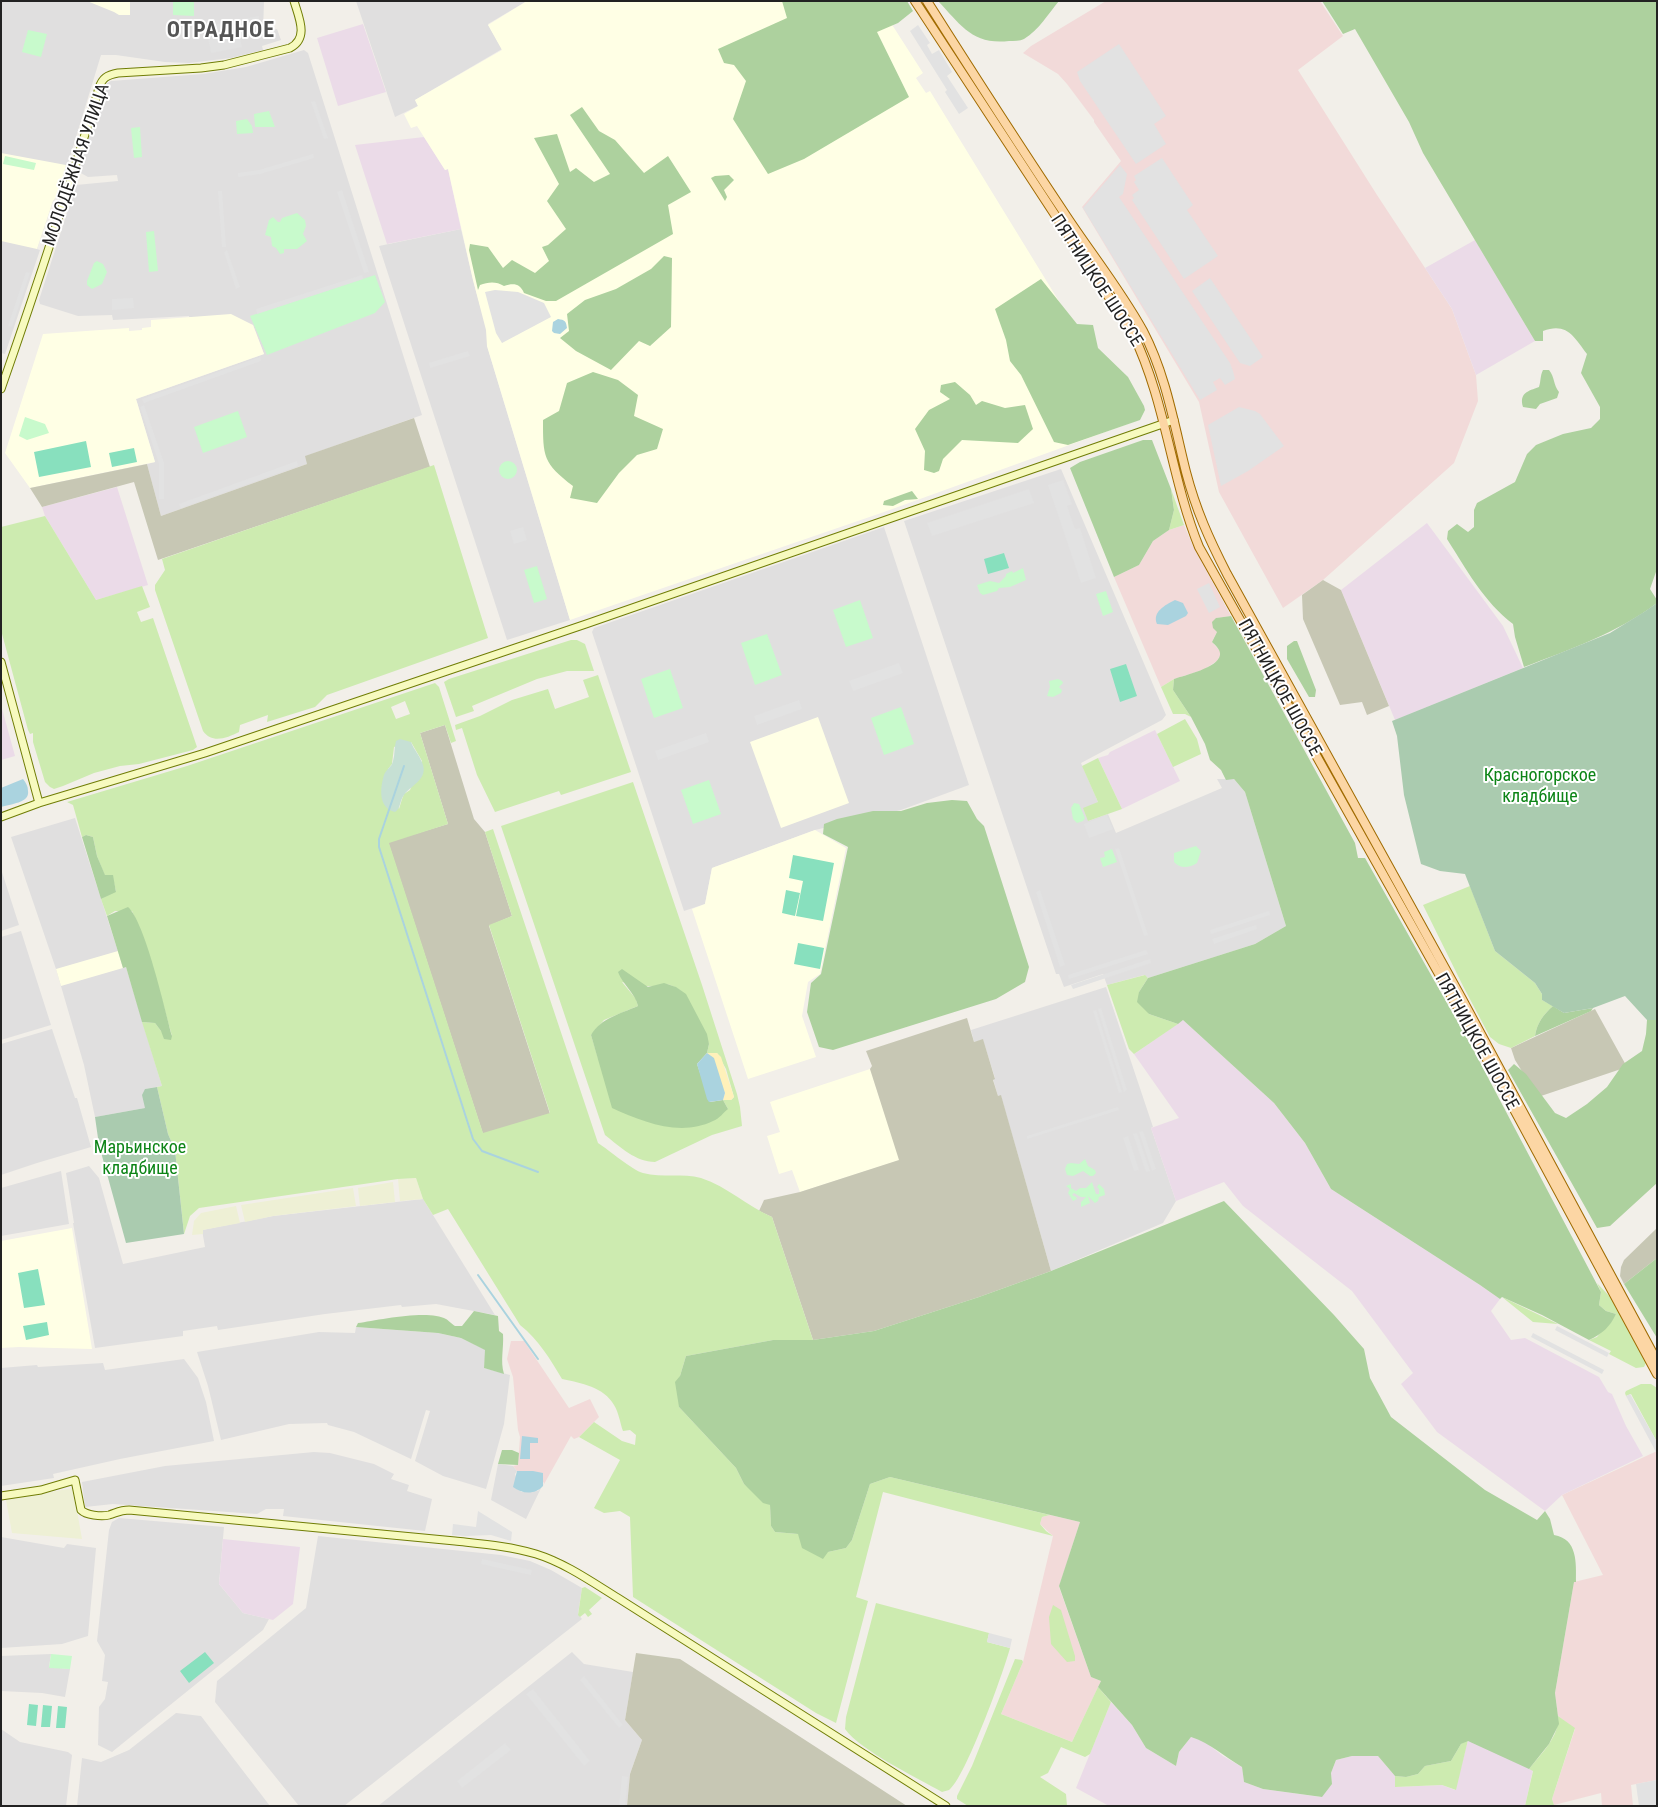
<!DOCTYPE html>
<meta charset="utf-8">
<style>
body{margin:0}
#map{position:relative;width:1658px;height:1807px;overflow:hidden;background:#f2efe9;font-family:"Roboto Condensed",sans-serif}
canvas{display:block}
.frame{position:absolute;inset:0;border:2px solid #222;pointer-events:none}
</style>
<div id="map">
<canvas width="1658" height="1807"></canvas>
<div class="frame"></div>
</div>
<script>
const c = document.querySelector('canvas').getContext('2d');
c.lineJoin = 'round';
function fill(path, color) {
  c.fillStyle = color;
  c.fill(path, 'evenodd');
}
function strokePath(path, color, width, dash) {
  c.strokeStyle = color;
  c.lineWidth = width;
  c.lineCap = dash ? 'butt' : 'round';
  c.setLineDash(dash || []);
  c.stroke(path);
}
function write(font, color, halo, rows, align = 'center') {
  c.font = font + ' "Roboto Condensed",sans-serif';
  c.lineWidth = 4;
  c.setLineDash([]);
  c.textBaseline = 'middle';
  c.strokeStyle = halo;
  c.fillStyle = color;
  for (const [text, x, y, turn = 0] of rows) {
    c.save();
    c.translate(x, y);
    c.rotate((+turn || 0) * Math.PI / 180);
    c.textAlign = isNaN(turn) ? turn : align;
    if (halo) c.strokeText(text, 0, 0);
    c.fillText(text, 0, 0);
    c.restore();
  }
}
fill(new Path2D(`
 M 1,1 L 264,1 L 263,32 L 277,29 L 281,40 L 262,46 L 263,50 L 231,58 L 189,63 L 165,62 L 116,55 L 101,55 L 59,193 L 53,201 L 37,249 L 40,250 L 5,354 L 1,353 Z
 M 356,1 L 527,1 L 488,24 L 502,49 L 415,100 L 418,106 L 395,117 Z
 M 304,50 L 308,53 L 422,415 L 306,456 L 307,464 L 161,516 L 147,464 L 155,462 L 136,399 L 264,354 L 253,325 L 189,317 L 189,316 L 113,320 L 112,315 L 78,316 L 40,304 L 39,300 L 76,185 L 118,181 L 117,175 L 88,177 L 79,172 L 79,167 L 102,89 L 106,84 L 111,81 L 203,74 L 246,67 Z
 M 461,229 L 473,280 L 487,330 L 487,346 L 570,620 L 507,640 L 379,246 Z
 M 1061,469 L 1166,715 L 1162,720 L 1081,763 L 1098,802 L 1088,821 L 1108,814 L 1116,833 L 1222,788 L 1217,779 L 1234,779 L 1245,792 L 1286,926 L 1255,944 L 1148,978 L 1144,975 L 1107,985 L 1103,974 L 1064,987 L 1059,974 L 1056,974 L 904,521 Z
 M 884,527 L 969,785 L 901,810 L 815,830 L 712,868 L 705,904 L 684,911 L 592,632 L 594,628 Z
 M 75,818 L 123,967 L 126,967 L 162,1086 L 145,1089 L 145,1108 L 95,1117 L 84,1065 L 56,969 L 11,837 Z
 M 1,869 L 19,925 L 1,931 Z
 M 21,931 L 51,1025 L 1,1040 L 1,937 Z
 M 1106,987 L 1153,1127 L 1151,1128 L 1176,1201 L 1163,1223 L 1051,1271 L 1001,1096 L 998,1096 L 993,1079 L 995,1078 L 983,1040 L 974,1042 L 971,1030 Z
 M 52,1029 L 75,1098 L 77,1098 L 91,1147 L 37,1163 L 1,1175 L 1,1044 Z
 M 89,1166 L 99,1178 L 123,1264 L 205,1247 L 202,1230 L 273,1216 L 423,1199 L 495,1315 L 436,1304 L 402,1307 L 401,1305 L 325,1314 L 218,1330 L 217,1326 L 183,1331 L 183,1336 L 95,1348 L 73,1223 L 74,1223 L 66,1173 Z
 M 61,1171 L 69,1224 L 1,1236 L 1,1188 Z
 M 356,1327 L 438,1333 L 461,1338 L 486,1350 L 484,1368 L 510,1375 L 504,1424 L 486,1489 L 443,1476 L 415,1461 L 430,1411 L 426,1410 L 411,1459 L 354,1432 L 328,1425 L 327,1423 L 289,1424 L 221,1440 L 208,1386 L 197,1352 L 319,1332 L 355,1333 Z
 M 184,1359 L 198,1378 L 206,1402 L 214,1441 L 120,1459 L 53,1474 L 54,1478 L 1,1486 L 1,1368 L 37,1365 L 38,1367 L 103,1363 L 105,1370 Z
 M 314,1452 L 330,1453 L 374,1464 L 394,1474 L 391,1479 L 409,1485 L 407,1491 L 432,1499 L 425,1531 L 283,1516 L 284,1509 L 266,1509 L 257,1514 L 113,1504 L 85,1507 L 82,1482 L 165,1466 Z
 M 498,1464 L 513,1466 L 517,1471 L 515,1474 L 521,1492 L 538,1491 L 542,1486 L 526,1519 L 491,1500 Z
 M 119,1518 L 224,1527 L 219,1584 L 243,1613 L 269,1619 L 263,1630 L 112,1752 L 98,1745 L 99,1707 L 105,1699 L 108,1682 L 102,1681 L 105,1655 L 97,1641 L 109,1530 L 112,1522 Z
 M 318,1536 L 501,1555 L 530,1561 L 551,1570 L 582,1588 L 578,1614 L 582,1619 L 344,1806 L 299,1806 L 215,1702 L 217,1681 L 306,1608 Z
 M 1,1537 L 64,1548 L 67,1544 L 96,1548 L 88,1636 L 62,1644 L 1,1648 Z
 M 572,1652 L 584,1664 L 633,1672 L 625,1720 L 642,1740 L 630,1774 L 627,1806 L 378,1806 Z
 M 51,1654 L 49,1667 L 70,1669 L 65,1697 L 42,1693 L 1,1691 L 1,1656 Z
 M 176,1713 L 201,1716 L 270,1806 L 77,1806 L 82,1758 L 101,1762 L 129,1750 Z
 M 1,1729 L 20,1742 L 68,1752 L 72,1755 L 66,1806 L 1,1806 Z`), '#e0dfdf');
fill(new Path2D(`
 M 1106,1 L 1320,1 L 1343,36 L 1298,70 L 1377,195 L 1452,309 L 1476,375 L 1478,401 L 1454,463 L 1323,580 L 1283,608 L 1219,492 L 1199,402 L 1082,207 L 1121,161 L 1094,122 L 1094,120 L 1067,84 L 1058,74 L 1023,53 L 1031,46 Z
 M 1184,525 L 1193,546 L 1231,616 L 1216,618 L 1217,632 L 1212,642 L 1220,651 L 1220,656 L 1217,661 L 1203,670 L 1174,679 L 1161,687 L 1114,577 L 1139,565 L 1153,541 L 1169,530 Z
 M 511,1341 L 524,1341 L 569,1408 L 590,1399 L 599,1417 L 579,1437 L 574,1439 L 571,1436 L 543,1486 L 544,1483 L 533,1471 L 517,1471 L 513,1466 L 518,1465 L 520,1437 L 518,1430 L 513,1377 L 507,1359 Z
 M 1657,1451 L 1657,1780 L 1631,1785 L 1633,1806 L 1602,1806 L 1601,1793 L 1554,1805 L 1552,1799 L 1575,1729 L 1558,1716 L 1555,1693 L 1574,1582 L 1603,1575 L 1562,1495 Z
 M 1050,1515 L 1080,1522 L 1059,1587 L 1091,1677 L 1101,1681 L 1072,1742 L 1001,1714 L 1023,1662 L 1053,1536 L 1040,1524 L 1042,1517 Z`), '#f2dad9');
fill(new Path2D(`
 M 363,24 L 386,92 L 338,106 L 317,38 Z
 M 424,137 L 445,170 L 448,169 L 461,229 L 387,244 L 355,145 Z
 M 1475,240 L 1535,341 L 1476,375 L 1452,309 L 1425,268 Z
 M 117,487 L 148,585 L 96,600 L 45,516 L 42,507 Z
 M 1427,523 L 1503,626 L 1523,668 L 1395,720 L 1341,590 Z
 M 1,705 L 15,756 L 1,760 Z
 M 1155,730 L 1180,781 L 1122,809 L 1098,758 L 1108,755 L 1110,752 Z
 M 1183,1020 L 1274,1103 L 1305,1143 L 1331,1189 L 1480,1285 L 1500,1299 L 1491,1311 L 1511,1340 L 1525,1338 L 1599,1377 L 1608,1392 L 1612,1394 L 1626,1426 L 1643,1456 L 1562,1495 L 1545,1511 L 1437,1432 L 1401,1384 L 1413,1373 L 1352,1291 L 1243,1206 L 1224,1182 L 1176,1201 L 1151,1128 L 1179,1118 L 1134,1054 Z
 M 223,1539 L 300,1547 L 293,1604 L 273,1620 L 243,1613 L 219,1584 Z
 M 1111,1702 L 1132,1725 L 1146,1748 L 1176,1766 L 1179,1752 L 1191,1737 L 1204,1741 L 1223,1756 L 1242,1767 L 1244,1782 L 1263,1789 L 1321,1797 L 1332,1784 L 1331,1773 L 1336,1760 L 1352,1756 L 1371,1755 L 1378,1756 L 1395,1776 L 1395,1787 L 1442,1785 L 1455,1790 L 1468,1740 L 1533,1770 L 1525,1806 L 1109,1806 L 1076,1788 Z`), '#ebdbe8');
fill(new Path2D(`
 M 87,1 L 130,1 L 130,15 L 119,15 L 114,12 Z
 M 527,1 L 891,1 L 889,20 L 923,73 L 916,78 L 926,93 L 930,91 L 1133,422 L 884,512 L 570,620 L 487,346 L 486,330 L 473,280 L 448,169 L 445,170 L 417,126 L 411,128 L 404,114 L 418,106 L 415,100 L 502,50 L 488,25 Z
 M 1,153 L 66,165 L 59,193 L 53,201 L 37,249 L 1,241 Z
 M 231,314 L 253,325 L 264,354 L 136,399 L 155,462 L 30,488 L 5,453 L 43,334 L 129,328 L 129,331 L 142,330 L 142,328 L 151,327 L 151,320 Z
 M 818,717 L 849,803 L 781,828 L 750,742 Z
 M 815,830 L 846,848 L 820,974 L 808,982 L 802,1016 L 816,1057 L 748,1079 L 692,909 L 705,904 L 712,868 Z
 M 118,951 L 123,968 L 61,986 L 56,969 Z
 M 870,1069 L 900,1160 L 800,1192 L 792,1170 L 779,1174 L 767,1136 L 780,1132 L 770,1102 Z
 M 72,1228 L 92,1349 L 19,1347 L 1,1348 L 1,1241 Z`), '#ffffe5');
fill(new Path2D(`
 M 414,418 L 430,467 L 158,560 L 134,482 L 42,507 L 30,488 L 147,464 L 161,516 L 307,464 L 305,456 Z
 M 1323,580 L 1341,590 L 1389,706 L 1367,715 L 1362,702 L 1340,705 L 1303,619 L 1302,595 Z
 M 445,725 L 474,819 L 485,832 L 512,916 L 489,926 L 550,1114 L 483,1134 L 388,842 L 448,824 L 420,733 Z
 M 1595,1009 L 1627,1067 L 1538,1097 L 1515,1060 L 1511,1048 Z
 M 967,1018 L 974,1042 L 983,1039 L 995,1079 L 993,1080 L 998,1096 L 1001,1095 L 1051,1271 L 979,1297 L 874,1331 L 813,1340 L 772,1217 L 759,1211 L 764,1200 L 800,1192 L 899,1160 L 870,1069 L 872,1066 L 866,1051 Z
 M 1657,1228 L 1657,1258 L 1624,1284 L 1620,1276 L 1621,1267 L 1624,1260 Z
 M 636,1653 L 680,1659 L 907,1806 L 627,1806 L 630,1774 L 642,1740 L 625,1720 Z`), '#c7c7b4');
fill(new Path2D(`
 M 416,1178 L 423,1199 L 400,1201 L 398,1179 Z
 M 393,1182 L 395,1202 L 360,1206 L 358,1188 Z
 M 353,1188 L 356,1206 L 273,1216 L 245,1222 L 241,1205 Z
 M 236,1206 L 240,1223 L 203,1230 L 203,1234 L 192,1235 L 194,1221 L 201,1213 Z
 M 73,1488 L 82,1539 L 12,1533 L 6,1500 Z`), '#eef0d5');
fill(new Path2D(`
 M 434,465 L 488,638 L 327,695 L 315,707 L 267,722 L 268,715 L 240,725 L 239,732 C 227,738 212,744 203,731 L 155,590 L 155,585 L 165,570 L 162,559 Z
 M 1171,489 L 1184,525 L 1169,530 L 1174,510 Z
 M 45,516 L 96,600 L 142,586 L 150,607 L 137,612 L 141,622 L 153,618 L 197,747 L 193,750 L 139,764 L 120,766 L 94,773 L 63,786 L 54,789 L 50,787 L 45,782 L 33,742 L 33,733 L 30,734 L 28,730 L 1,630 L 1,527 Z
 M 571,640 L 577,640 L 585,644 L 594,671 L 567,671 L 537,679 L 472,706 L 474,711 L 456,717 L 444,682 L 449,679 Z
 M 598,675 L 631,772 L 561,795 L 559,791 L 495,812 L 477,775 L 462,728 L 456,730 L 455,725 L 480,716 L 512,700 L 548,689 L 555,709 L 589,697 L 583,680 Z
 M 1174,679 L 1173,690 L 1191,717 L 1185,714 L 1173,714 L 1161,687 Z
 M 435,683 L 439,687 L 456,741 L 451,743 L 445,725 L 420,733 L 448,824 L 389,843 L 483,1133 L 550,1113 L 489,925 L 512,916 L 485,832 L 493,829 L 598,1143 C 609,1150 632,1170 643,1173 C 662,1178 683,1173 701,1178 C 728,1187 747,1206 772,1217 L 813,1340 L 773,1340 L 686,1356 L 680,1376 L 679,1407 L 736,1468 L 744,1484 L 770,1505 L 771,1526 L 775,1532 L 798,1534 L 828,1552 L 846,1548 L 852,1540 L 870,1484 L 890,1477 L 1050,1515 L 1042,1517 L 1040,1524 L 1046,1531 L 1053,1536 L 883,1492 L 856,1597 L 868,1601 L 836,1723 L 816,1713 L 633,1597 L 630,1517 L 620,1511 L 604,1513 L 594,1508 L 620,1460 L 579,1437 L 594,1422 L 622,1441 L 635,1445 L 636,1435 L 630,1430 L 623,1431 C 620,1423 619,1413 614,1405 C 604,1387 581,1383 562,1379 C 550,1359 539,1340 520,1325 L 448,1209 L 433,1215 L 423,1199 L 416,1178 L 398,1179 L 199,1208 L 190,1216 L 184,1234 L 175,1150 L 168,1134 L 157,1087 L 162,1086 L 142,1022 L 155,1023 L 161,1031 L 172,1036 C 160,994 150,950 132,911 L 115,911 L 107,916 L 101,899 L 116,891 L 112,875 L 105,876 L 97,856 L 93,837 L 86,835 L 82,837 L 73,805 L 67,802 L 187,766 ZM 405,701 L 410,714 L 396,719 L 391,707 ZM 411,742 L 422,761 L 410,790 L 404,794 L 402,799 L 399,809 L 388,769 L 392,764 L 394,747 Z
 M 1185,719 L 1197,739 L 1201,754 L 1173,767 L 1157,734 Z
 M 1098,758 L 1122,809 L 1088,821 L 1083,808 L 1098,802 L 1082,766 Z
 M 633,782 L 702,985 L 737,1094 L 740,1107 L 742,1126 L 712,1135 L 655,1162 C 636,1162 620,1147 605,1135 L 501,826 ZM 622,982 C 630,984 638,986 646,986 C 663,988 666,978 683,993 L 709,1044 L 707,1053 L 717,1053 L 726,1069 L 734,1097 L 731,1100 L 723,1100 L 728,1109 L 598,1058 L 591,1035 L 604,1020 L 638,1006 L 636,999 Z
 M 1470,886 L 1495,951 L 1535,983 L 1542,994 L 1542,1000 L 1553,1006 C 1543,1015 1537,1023 1535,1036 L 1511,1048 L 1499,1044 L 1490,1037 L 1463,986 L 1423,905 Z
 M 1145,975 L 1148,978 L 1139,992 L 1149,1014 L 1178,1024 L 1134,1054 L 1129,1049 L 1107,985 Z
 M 1597,1283 L 1611,1298 L 1646,1363 L 1644,1367 L 1636,1368 L 1609,1354 L 1611,1351 L 1589,1340 L 1597,1337 L 1616,1314 L 1606,1311 L 1599,1305 L 1601,1292 Z
 M 1502,1297 L 1558,1324 L 1533,1322 Z
 M 1641,1384 L 1651,1384 L 1657,1388 L 1657,1442 L 1631,1394 L 1626,1396 L 1625,1393 L 1626,1391 Z
 M 585,1587 L 602,1598 L 589,1610 L 592,1614 L 588,1617 L 585,1613 L 580,1617 L 578,1615 L 582,1588 Z
 M 876,1603 L 989,1633 L 987,1642 L 1010,1648 C 1004,1671 965,1779 949,1790 C 947,1791 944,1791 942,1792 C 916,1777 861,1751 845,1729 L 846,1717 Z
 M 1053,1605 L 1061,1610 L 1075,1656 L 1075,1661 L 1067,1662 L 1051,1644 L 1049,1617 Z
 M 1015,1659 L 1022,1660 L 1023,1662 L 1001,1714 L 1072,1742 L 1098,1687 L 1111,1702 L 1090,1754 L 1085,1757 L 1061,1747 L 1048,1773 L 1040,1777 L 1066,1794 L 1067,1806 L 968,1806 L 957,1799 L 957,1796 L 972,1766 Z
 M 1558,1716 L 1575,1728 L 1552,1799 L 1554,1805 L 1525,1806 L 1533,1771 L 1529,1769 C 1541,1754 1560,1736 1558,1716 Z
 M 1468,1740 L 1456,1790 L 1442,1785 L 1395,1787 L 1395,1776 L 1406,1777 L 1418,1774 L 1425,1766 L 1451,1761 L 1461,1744 Z`), '#cdebb0');
fill(new Path2D(`
 M 782,1 L 907,1 L 913,11 L 898,23 L 877,32 L 909,97 L 804,159 L 768,174 L 733,119 L 746,81 L 734,65 L 724,63 L 718,49 L 787,18 Z
 M 938,1 L 1059,1 C 1048,14 1039,30 1024,39 C 1020,41 1014,41 1009,41 C 972,45 961,25 938,1 Z
 M 1322,1 L 1657,1 L 1657,569 L 1650,589 L 1657,600 L 1657,603 C 1617,633 1571,649 1524,667 L 1515,637 L 1513,624 C 1484,602 1466,569 1447,539 L 1448,531 L 1457,524 L 1468,532 L 1474,527 L 1474,510 L 1477,503 L 1515,482 L 1527,454 L 1536,445 L 1563,434 L 1591,428 L 1600,419 L 1600,407 L 1581,373 L 1587,354 C 1574,337 1567,322 1543,331 L 1543,341 L 1535,341 L 1423,153 L 1409,122 L 1355,29 L 1343,34 Z
 M 582,107 L 599,131 L 615,140 L 644,173 L 668,156 L 691,192 L 668,205 L 673,234 L 556,301 L 546,301 L 524,293 C 520,283 513,283 504,286 C 496,281 488,282 480,285 L 478,290 L 469,250 L 470,244 L 488,247 L 503,268 L 512,260 L 535,273 L 549,261 L 542,247 L 548,245 L 566,229 L 547,201 L 559,184 L 534,138 L 557,134 L 570,172 L 576,168 L 594,182 L 610,174 L 570,115 Z
 M 729,175 L 734,180 L 724,190 L 727,197 L 725,201 L 711,178 L 715,176 Z
 M 664,256 L 672,258 L 671,327 L 650,346 L 639,341 L 611,370 L 576,351 L 560,338 L 569,331 L 567,314 L 585,300 L 616,289 L 651,269 Z
 M 1041,279 L 1077,324 L 1093,325 L 1098,348 L 1128,377 L 1144,406 L 1145,410 L 1140,420 L 1068,445 L 1054,442 L 1021,375 L 1010,361 L 1006,340 L 995,309 Z
 M 1543,370 L 1549,370 C 1555,377 1553,385 1559,392 L 1557,398 L 1540,404 L 1536,409 L 1523,407 C 1519,393 1528,391 1539,387 C 1541,381 1540,376 1543,370 Z
 M 593,372 L 618,380 L 638,395 L 634,416 L 663,429 L 657,449 L 637,455 L 619,473 L 597,503 L 570,498 L 573,486 C 543,463 543,457 543,420 L 559,411 L 567,383 Z
 M 955,382 L 970,395 L 976,405 L 982,401 L 1005,408 L 1025,405 L 1033,429 L 1018,443 L 962,440 L 943,459 L 939,471 L 934,473 L 924,470 L 925,451 L 915,429 L 929,410 L 950,399 L 940,392 L 941,385 Z
 M 1143,440 L 1152,440 L 1171,489 L 1174,510 L 1169,530 L 1153,541 L 1139,565 L 1114,577 L 1070,468 L 1080,462 Z
 M 912,491 L 918,499 L 905,500 L 893,506 L 883,505 L 884,501 Z
 M 1231,616 L 1355,843 L 1358,858 L 1365,858 L 1474,1051 L 1601,1292 L 1599,1305 L 1606,1311 L 1616,1314 C 1610,1327 1602,1334 1589,1340 L 1542,1315 L 1502,1297 L 1500,1299 L 1480,1285 L 1331,1189 L 1305,1143 L 1274,1103 L 1183,1020 L 1178,1024 L 1149,1014 L 1137,1002 L 1139,992 L 1148,978 L 1255,944 L 1286,926 L 1245,792 L 1234,779 L 1226,780 L 1221,770 L 1210,760 L 1205,744 L 1191,717 L 1173,690 L 1174,679 C 1185,675 1218,668 1220,655 C 1221,650 1215,645 1212,642 L 1217,632 L 1213,628 L 1212,622 L 1216,618 Z
 M 1294,641 L 1297,641 L 1316,690 L 1315,697 L 1309,697 L 1287,659 L 1287,646 Z
 M 952,800 L 967,801 L 977,819 L 984,826 L 1029,967 L 1025,982 L 996,999 L 833,1050 L 819,1047 L 807,1012 L 811,983 L 821,974 L 848,847 L 823,834 L 824,824 L 837,819 L 873,811 L 901,811 L 927,803 Z
 M 86,835 L 93,837 L 97,856 L 105,875 L 113,875 L 116,892 L 101,899 L 82,837 Z
 M 128,907 C 145,922 165,1010 172,1036 L 171,1040 L 164,1039 L 161,1031 L 155,1023 L 142,1022 L 126,967 L 123,968 L 107,916 Z
 M 622,969 L 648,987 L 664,983 L 676,987 L 686,994 L 707,1034 L 709,1044 L 707,1053 L 697,1064 L 710,1102 L 723,1100 L 728,1109 C 724,1112 719,1119 713,1121 C 680,1137 643,1122 612,1108 L 591,1035 C 601,1018 620,1014 638,1006 C 635,993 623,985 618,972 Z
 M 1553,1006 L 1564,1013 L 1593,1008 L 1591,1011 L 1535,1036 C 1537,1023 1543,1015 1553,1006 Z
 M 1647,1020 L 1657,1020 L 1657,1183 L 1610,1226 L 1597,1228 L 1508,1070 L 1514,1064 L 1526,1074 L 1555,1113 L 1566,1118 L 1587,1104 L 1607,1087 L 1623,1064 L 1642,1051 L 1646,1034 Z
 M 1224,1201 L 1334,1315 L 1364,1349 L 1370,1378 L 1391,1417 L 1485,1490 L 1537,1520 L 1545,1511 L 1550,1519 L 1554,1535 C 1578,1539 1576,1563 1576,1582 L 1574,1582 L 1555,1693 L 1559,1724 L 1549,1744 L 1529,1769 L 1468,1741 L 1461,1744 L 1451,1761 L 1425,1766 L 1418,1774 L 1406,1777 L 1395,1776 L 1378,1756 L 1352,1756 L 1336,1760 L 1331,1773 L 1332,1784 L 1322,1797 L 1263,1789 L 1244,1782 L 1242,1767 C 1225,1757 1210,1743 1191,1737 L 1179,1752 L 1176,1766 L 1146,1748 L 1132,1725 L 1098,1687 L 1101,1681 L 1091,1677 L 1059,1586 L 1080,1522 L 890,1477 L 870,1484 L 852,1540 L 846,1548 L 828,1552 L 823,1559 L 802,1548 L 798,1534 L 775,1532 L 771,1526 L 770,1505 L 763,1503 L 744,1484 L 736,1468 L 679,1407 L 675,1382 L 680,1376 L 686,1356 L 773,1340 L 813,1340 L 874,1331 L 979,1297 L 1051,1271 Z
 M 1657,1258 L 1657,1338 L 1624,1284 Z
 M 474,1311 L 498,1316 L 499,1331 L 503,1334 C 504,1348 500,1361 504,1374 L 484,1368 L 485,1350 L 461,1338 L 438,1333 L 356,1327 L 358,1323 C 378,1320 429,1309 446,1319 C 448,1320 452,1324 455,1326 L 462,1326 Z
 M 502,1450 L 512,1450 L 519,1453 L 518,1465 L 498,1464 Z`), '#add19e');
fill(new Path2D(`
 M 400,739 L 411,742 C 415,753 430,766 421,778 C 416,785 408,789 404,795 C 399,802 401,808 395,812 C 378,808 380,788 384,775 C 386,769 392,767 393,761 C 395,755 394,748 396,741 Z`), '#c6e0d4');
fill(new Path2D(`
 M 707,1053 L 717,1053 L 721,1057 L 734,1097 L 731,1100 L 723,1100 L 725,1093 Z`), '#fff1ba');
fill(new Path2D(`
 M 1657,603 L 1657,1020 L 1647,1020 L 1625,996 L 1593,1008 L 1564,1013 L 1542,1000 L 1542,994 L 1535,983 L 1495,951 L 1465,874 L 1440,871 L 1421,864 L 1404,795 L 1397,736 L 1392,721 L 1610,633 L 1644,612 Z
 M 157,1087 L 168,1134 L 175,1150 L 184,1234 L 126,1243 L 99,1145 L 95,1117 L 145,1108 L 142,1095 L 145,1089 Z`), '#aacbaf');
fill(new Path2D(`
 M 173,1 L 194,1 L 194,16 L 173,15 Z
 M 28,30 L 47,34 L 41,57 L 22,52 Z
 M 269,111 L 275,127 L 255,127 L 254,114 Z
 M 247,119 L 252,126 L 253,133 L 237,134 L 236,121 Z
 M 140,127 L 142,157 L 134,158 L 131,128 Z
 M 5,156 L 36,163 L 34,170 L 3,164 Z
 M 297,213 L 305,220 L 306,226 L 303,234 L 307,241 L 297,249 L 284,249 L 284,253 L 280,254 L 276,248 L 272,246 L 271,237 L 265,235 L 269,220 L 273,217 L 278,222 L 280,222 L 282,218 Z
 M 154,231 L 158,271 L 149,272 L 146,232 Z
 M 97,261 L 103,264 L 107,272 L 102,284 L 92,289 L 87,285 L 87,281 L 94,263 Z
 M 375,275 L 385,302 L 375,313 L 267,355 L 250,316 Z
 M 238,411 L 247,437 L 203,453 L 194,427 Z
 M 25,417 L 45,424 L 49,433 L 27,440 L 19,436 Z
 M499 470a9 9 0 1 1 18 0a9 9 0 1 1-18 0Z
 M 537,566 L 547,599 L 534,603 L 524,570 Z
 M 1023,568 L 1026,580 L 1010,587 L 999,588 L 997,591 L 983,595 L 980,593 L 977,585 L 990,581 L 999,583 L 1006,576 L 1006,574 L 1012,571 L 1013,573 Z
 M 1106,591 L 1113,612 L 1103,616 L 1096,594 Z
 M 860,600 L 873,638 L 846,647 L 833,610 Z
 M 767,634 L 782,675 L 755,685 L 741,643 Z
 M 670,669 L 683,708 L 654,718 L 641,679 Z
 M 1058,679 L 1062,681 L 1063,683 L 1059,687 L 1062,690 L 1061,693 L 1053,697 L 1047,696 L 1050,687 L 1049,681 Z
 M 901,707 L 914,744 L 884,755 L 871,718 Z
 M 709,780 L 721,814 L 693,824 L 681,790 Z
 M 1074,803 L 1079,804 L 1085,818 L 1083,821 L 1077,823 L 1073,819 L 1071,808 Z
 M 1196,846 L 1201,851 L 1197,863 C 1189,868 1180,869 1174,862 L 1174,853 Z
 M 1112,849 L 1117,862 L 1103,867 L 1100,858 L 1105,857 L 1104,852 Z
 M 1085,1159 L 1088,1166 L 1095,1170 L 1096,1173 L 1093,1176 L 1090,1176 L 1083,1171 L 1073,1176 L 1067,1175 L 1065,1169 L 1067,1164 L 1071,1163 L 1079,1164 Z
 M 1092,1182 L 1096,1194 L 1099,1194 L 1099,1189 L 1097,1187 L 1099,1184 L 1104,1189 L 1105,1195 L 1099,1197 L 1098,1201 L 1095,1203 L 1088,1196 L 1090,1203 L 1081,1207 L 1081,1202 L 1086,1197 L 1081,1197 L 1074,1193 L 1072,1195 L 1076,1197 L 1077,1199 L 1073,1201 L 1068,1193 L 1070,1189 L 1066,1186 L 1071,1184 L 1071,1188 L 1076,1191 L 1080,1188 L 1086,1188 Z
 M 51,1654 L 72,1656 L 70,1669 L 49,1668 Z`), '#c8facc');
fill(new Path2D(`
 M 86,441 L 91,467 L 39,477 L 34,452 Z
 M 134,448 L 137,462 L 112,467 L 109,453 Z
 M 1004,553 L 1009,568 L 988,574 L 984,559 Z
 M 1126,664 L 1137,696 L 1120,702 L 1110,669 Z
 M 793,855 L 834,863 L 823,921 L 796,916 L 803,881 L 789,878 Z
 M 786,890 L 800,893 L 795,916 L 782,913 Z
 M 798,943 L 824,948 L 820,969 L 794,964 Z
 M 38,1269 L 45,1305 L 24,1308 L 18,1273 Z
 M 47,1322 L 49,1335 L 26,1340 L 23,1326 Z
 M 205,1652 L 214,1663 L 189,1683 L 180,1671 Z
 M 29,1704 L 38,1705 L 36,1726 L 27,1725 Z
 M 43,1705 L 52,1706 L 50,1727 L 41,1727 Z
 M 58,1706 L 67,1707 L 65,1728 L 56,1728 Z`), '#88e0be');
fill(new Path2D(`
 M 259,16 L 258,32 L 240,36 L 242,47 L 211,53 L 206,26 Z
 M 918,25 L 930,43 L 927,45 L 932,54 L 939,50 L 952,72 L 947,76 L 968,108 L 959,114 L 945,92 L 947,90 L 910,31 Z
 M 1119,44 L 1166,116 L 1154,124 L 1166,144 L 1136,164 L 1080,81 L 1077,72 Z
 M 315,101 L 328,138 L 324,139 L 311,102 Z
 M 313,154 L 314,158 L 260,174 L 238,177 L 238,173 L 259,170 Z
 M 1162,158 L 1193,205 L 1187,210 L 1218,256 L 1184,279 L 1132,200 L 1134,198 L 1132,195 L 1139,190 L 1134,182 L 1136,180 L 1134,176 Z
 M 1120,165 L 1127,174 L 1123,194 L 1119,197 L 1230,363 L 1233,371 L 1235,379 L 1225,385 L 1220,378 L 1213,382 L 1217,390 L 1200,400 L 1083,208 Z
 M 342,190 L 369,272 L 364,273 L 337,192 Z
 M 218,191 L 222,191 L 226,247 L 222,247 Z
 M 227,250 L 240,287 L 236,289 L 224,252 Z
 M 26,272 L 30,273 L 12,327 L 8,326 Z
 M 362,275 L 363,279 L 257,314 L 256,309 Z
 M 1210,278 L 1263,357 L 1250,366 L 1240,363 L 1192,291 Z
 M 495,290 L 518,292 L 544,303 L 551,317 L 502,343 L 496,333 L 485,292 Z
 M 133,298 L 134,308 L 112,310 L 112,299 Z
 M 468,351 L 470,356 L 430,368 L 429,363 Z
 M 260,357 L 261,361 L 144,403 L 142,399 Z
 M 144,405 L 164,463 L 164,499 L 159,499 L 159,464 L 140,407 Z
 M 1239,407 L 1255,411 L 1260,414 L 1284,446 L 1248,471 L 1221,486 L 1208,425 Z
 M 297,461 L 298,466 L 181,508 L 179,504 Z
 M 1063,480 L 1072,504 L 1067,506 L 1075,529 L 1080,528 L 1096,578 L 1081,583 L 1048,485 Z
 M 1029,489 L 1034,503 L 932,536 L 927,523 Z
 M 523,527 L 527,540 L 514,544 L 510,531 Z
 M 1209,583 L 1220,607 L 1209,613 L 1197,589 Z
 M 899,663 L 903,673 L 853,691 L 849,681 Z
 M 799,700 L 802,709 L 757,725 L 754,716 Z
 M 706,733 L 709,742 L 658,760 L 655,751 Z
 M 1107,815 L 1113,829 L 1089,838 L 1084,824 Z
 M 1119,848 L 1148,935 L 1144,936 L 1115,849 Z
 M 1040,890 L 1065,965 L 1060,967 L 1036,892 Z
 M 1269,911 L 1270,915 L 1211,934 L 1210,930 Z
 M 1256,925 L 1257,929 L 1214,944 L 1212,939 Z
 M 1146,950 L 1148,954 L 1069,979 L 1068,975 Z
 M 1150,959 L 1151,963 L 1073,989 L 1071,985 Z
 M 1101,1008 L 1127,1090 L 1124,1092 L 1098,1009 Z
 M 1096,1010 L 1122,1092 L 1119,1093 L 1093,1011 Z
 M 1118,1107 L 1119,1110 L 1027,1139 L 1027,1136 Z
 M 1143,1131 L 1156,1169 L 1152,1171 L 1139,1132 Z
 M 1137,1133 L 1150,1171 L 1146,1172 L 1133,1134 Z
 M 1128,1136 L 1139,1170 L 1134,1171 L 1123,1138 Z
 M 1557,1326 L 1609,1353 L 1607,1357 L 1555,1330 Z
 M 1533,1333 L 1604,1370 L 1602,1374 L 1531,1337 Z
 M 1630,1394 L 1657,1442 L 1656,1452 L 1626,1396 Z
 M 478,1511 L 512,1532 L 511,1541 L 491,1535 L 465,1536 L 452,1535 L 453,1524 L 476,1527 Z
 M 482,1559 L 532,1570 L 531,1575 L 481,1564 Z
 M 989,1633 L 1012,1639 L 1010,1648 L 987,1642 Z
 M 584,1676 L 623,1725 L 619,1728 L 580,1680 Z
 M 533,1689 L 590,1761 L 584,1766 L 526,1694 Z
 M 505,1743 L 511,1750 L 462,1788 L 457,1781 Z
 M 622,1776 L 628,1777 L 625,1806 L 619,1806 Z
 M 1657,1780 L 1657,1806 L 1639,1806 L 1636,1784 Z`), '#e2e2e2');
fill(new Path2D(`
 M 558,319 C 565,320 566,321 567,328 L 560,334 L 554,333 L 552,331 L 553,322 Z
 M 1175,600 L 1183,603 L 1188,613 L 1186,616 L 1168,625 L 1157,624 C 1152,612 1165,605 1175,600 Z
 M 23,779 C 26,783 28,786 28,791 C 30,803 10,804 1,807 L 1,788 Z
 M 707,1053 L 714,1058 L 725,1093 L 723,1100 L 709,1102 L 707,1099 L 697,1064 Z
 M 522,1436 L 538,1438 L 538,1443 L 530,1443 L 530,1459 L 520,1459 Z
 M 517,1471 L 533,1471 L 543,1473 L 543,1486 C 535,1495 522,1494 513,1487 Z`), '#aad3df');
strokePath(new Path2D(`
 M 404,766 L 379,839 L 379,847 L 473,1139 L 482,1151 L 538,1172
 M 478,1275 L 538,1359`), '#aad3df', 2);
const secondary = new Path2D(`
 M 1,389 C 36,289 69,189 99,88 C 102,78 107,75 118,73 L 201,68 L 224,65 L 290,48 C 309,38 299,18 294,1
 M 1,662 L 39,803
 M 1,817 L 39,803 L 205,753 L 586,624 L 1174,420
 M 1,1496 L 41,1490 L 75,1480 L 81,1510 C 86,1515 101,1517 109,1515 C 116,1513 120,1510 129,1510 L 455,1541 C 482,1544 509,1546 536,1554 C 565,1563 592,1582 618,1598 L 946,1806`);
const primary = new Path2D(`
 M 915,1 L 1133,334 C 1166,402 1171,478 1199,547 L 1489,1063 L 1657,1374
 M 927,1 C 972,72 1017,142 1063,211 C 1089,251 1120,289 1143,331 C 1166,375 1174,424 1186,472 C 1196,510 1209,539 1227,574 L 1462,999 L 1657,1361`);
strokePath(secondary, '#707d05', 9);
strokePath(primary, '#a06b00', 10);
strokePath(secondary, '#f7fabf', 7);
strokePath(primary, '#fcd6a4', 8);
write('18px', '#222', '#fff', [
 ["МОЛОДЁЖНАЯ УЛИЦА",77,165,-71],
 ["ПЯТНИЦКОЕ ШОССЕ",1096,281,57],
 ["ПЯТНИЦКОЕ ШОССЕ",1279,688,61],
 ["ПЯТНИЦКОЕ ШОССЕ",1476,1042,61]
]);
write('18px', '#0c8416', '#fff', [
 ["Красногорское",1540,776],
 ["кладбище",1540,797],
 ["Марьинское",140,1148],
 ["кладбище",140,1169]
]);
c.letterSpacing = '1px';
write('bold 22px', '#555', '#fff', [
 ["ОТРАДНОЕ",221,31]
]);
c.letterSpacing = '0px';
</script>
